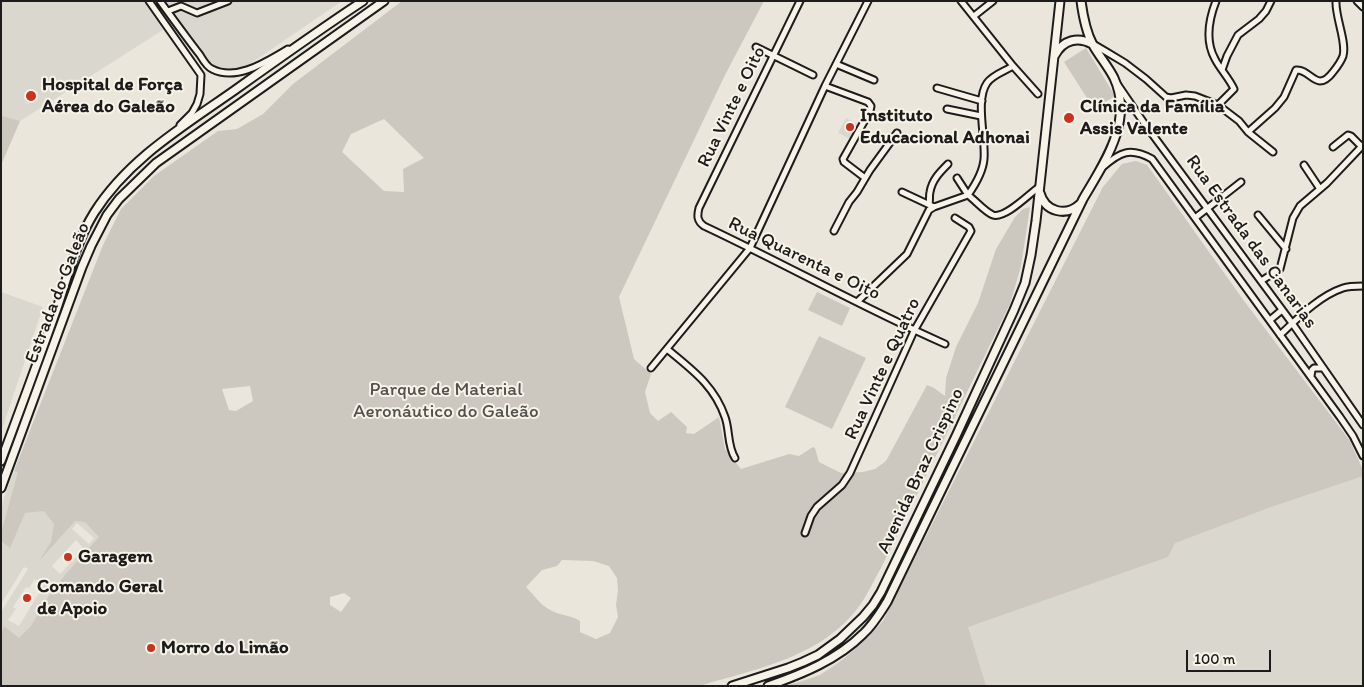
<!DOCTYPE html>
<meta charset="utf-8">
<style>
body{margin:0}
#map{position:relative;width:1364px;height:687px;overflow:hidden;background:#eae6dc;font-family:Itim,sans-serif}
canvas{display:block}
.frame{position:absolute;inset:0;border:2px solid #1c1c1c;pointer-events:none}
.scale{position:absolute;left:1186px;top:650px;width:85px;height:22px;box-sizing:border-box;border:2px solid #1c1c1c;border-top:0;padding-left:6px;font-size:15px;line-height:18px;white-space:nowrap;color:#1c1c1c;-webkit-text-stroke:4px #f7f3e8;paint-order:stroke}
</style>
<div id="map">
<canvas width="1364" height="687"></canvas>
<div class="frame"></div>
<div class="scale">100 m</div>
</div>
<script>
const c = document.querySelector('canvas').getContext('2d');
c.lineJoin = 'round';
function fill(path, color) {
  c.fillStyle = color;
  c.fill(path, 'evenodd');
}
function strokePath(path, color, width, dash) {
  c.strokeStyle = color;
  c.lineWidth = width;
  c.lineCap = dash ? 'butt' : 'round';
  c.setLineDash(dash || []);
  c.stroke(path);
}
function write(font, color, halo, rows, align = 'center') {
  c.font = font + ' Itim,sans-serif';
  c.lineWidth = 4;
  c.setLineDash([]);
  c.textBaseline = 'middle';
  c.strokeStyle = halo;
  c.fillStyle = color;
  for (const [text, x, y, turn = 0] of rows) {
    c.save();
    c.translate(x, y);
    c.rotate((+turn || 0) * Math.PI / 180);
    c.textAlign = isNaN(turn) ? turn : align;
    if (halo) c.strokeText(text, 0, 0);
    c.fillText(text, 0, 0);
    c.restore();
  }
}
fill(new Path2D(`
 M 1,1 L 342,1 L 247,66 L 236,71 L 222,70 L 212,66 L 177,21 L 20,121 L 1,165 Z
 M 846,118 L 859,125 L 852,140 L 838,133 Z
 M 1136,161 L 1147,165 L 1244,301 L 1350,441 L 1363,470 L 1363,686 L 785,686 L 819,675 L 843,659 L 867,638 L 883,621 L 1103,187 L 1122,164 Z
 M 1,292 L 43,307 L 1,432 Z
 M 14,471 L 18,471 L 106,522 L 103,548 L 1,665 L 1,612 L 28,569 L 24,567 L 1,604 L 1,506 ZM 77,523 L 94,538 L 89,544 L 72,529 ZM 76,540 L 84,549 L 60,574 L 52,566 ZM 35,579 L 44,585 L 19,626 L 8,620 L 16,609 L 13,607 L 26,587 L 29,588 Z`), '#dad7ce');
fill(new Path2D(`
 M 402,1 L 764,1 L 725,75 L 619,297 L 634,359 L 651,374 L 645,392 L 650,413 L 658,421 L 671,412 L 687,427 L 686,433 L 694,434 L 719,417 L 725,449 L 741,469 L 789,454 L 799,456 L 813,447 L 815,448 L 819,462 L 841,473 L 863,472 L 875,469 L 886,461 L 927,385 L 934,388 L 945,396 L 946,378 L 956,347 L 978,303 L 996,249 L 1015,217 L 1023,209 L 1030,207 L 1021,266 L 1010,304 L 881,568 C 874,580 868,594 860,605 C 823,657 756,669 699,686 L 1,686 L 1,634 L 4,626 L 19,638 L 31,626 L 50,594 L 65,575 L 99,537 L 85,522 L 75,521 L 39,561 L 51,542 L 54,524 L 44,511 L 25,513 L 10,548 L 1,541 L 1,533 L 18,472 L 14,471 L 103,245 L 121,209 L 154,176 L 218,131 L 237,129 L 263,114 L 293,84 ZM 384,119 L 424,158 L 403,169 L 404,192 L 384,191 L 342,152 L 351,134 ZM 250,386 L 253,401 L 236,411 L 229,410 L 222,389 ZM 562,560 L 593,561 L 609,566 L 617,578 L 618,590 L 616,605 L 618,617 L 610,633 L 596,639 L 580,632 L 580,621 C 572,616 565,616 557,613 C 542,608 536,597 526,587 L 542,570 L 557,566 ZM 344,593 L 351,598 L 341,612 L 330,605 L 330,597 Z
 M 1086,48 L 1115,96 L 1094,109 L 1064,62 Z
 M 1,116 L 20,121 L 1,165 Z
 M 1136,161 L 1147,165 L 1244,301 L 1350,441 L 1363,470 L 1363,476 L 1271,507 L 1175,543 L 1168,557 L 968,627 L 986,686 L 785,686 C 796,683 809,680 820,675 C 844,662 865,640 883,621 L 1103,187 L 1122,164 Z
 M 817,292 L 850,308 L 842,326 L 808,310 Z
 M 819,336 L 866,358 L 832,429 L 785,407 Z`), '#ccc8c0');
const minor = new Path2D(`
 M 149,1 L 201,75 L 200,94 L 197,104 L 192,113 L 180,125
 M 160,1 C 173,19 186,37 200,55 C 203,60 207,67 212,69 C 237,82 267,61 288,49
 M 800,1 L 699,208 C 697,216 697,221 704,226 C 785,264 863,308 945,344
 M 961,1 L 1013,66 L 1038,94
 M 1216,1 C 1209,19 1205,41 1215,59 C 1220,69 1229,78 1234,89 L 1218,105
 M 1357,1 L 1363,7
 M 168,11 L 181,6 L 197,13 L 228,1
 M 974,16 L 993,1
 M 1093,44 L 1105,51 L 1125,63 L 1146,79 L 1166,97 L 1171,98 L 1186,95 L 1195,96 L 1218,105 L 1239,121 L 1248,132 L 1273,152
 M 756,47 L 813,75
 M 836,64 L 874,80
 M 1013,66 C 1005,71 992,75 987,83 C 975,100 986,138 984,159 C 983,172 975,185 968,195 C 975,200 985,212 993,215 C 1005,219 1029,194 1039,187
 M 1222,70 L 1227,56 L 1238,35 L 1259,19 L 1266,11 L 1271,1
 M 1118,85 L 1144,123 L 1292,323 L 1363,425
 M 825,86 L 868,102 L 871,106 L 870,111 L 843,159 L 844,162 L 865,178
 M 937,88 L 982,101
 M 947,109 L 981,116
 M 1248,132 L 1275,108 L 1284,97 L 1296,70 C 1306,69 1311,80 1320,81 C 1326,81 1330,76 1333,72 C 1337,67 1341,62 1343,56 C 1347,42 1335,17 1336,1
 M 1333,147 L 1348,135 L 1351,136 L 1361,146
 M 1304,165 L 1320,189
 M 1103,167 C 1120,152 1130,147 1152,159 L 1340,417 L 1353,436 L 1363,456
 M 902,192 L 934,207 L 968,195 L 957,178
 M 929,204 C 930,200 929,196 930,192 C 932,180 940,172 948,164
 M 1258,215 L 1286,249
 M 1195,218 L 1241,182
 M 834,231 L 849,202 L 857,192 L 870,170 L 897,133
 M 1261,281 L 1280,269 L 1293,218 L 1300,206 L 1327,183 L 1363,145
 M 857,302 L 907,254 L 929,210 L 934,207
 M 1270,320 L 1282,310
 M 1280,335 C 1298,318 1319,296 1343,288 C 1349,286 1356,286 1363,286
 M 667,349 C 692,370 714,385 725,417 C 730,431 727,445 735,458
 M 651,368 L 750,248 L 825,86 L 868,1
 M 1311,376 L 1312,370 L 1314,368 L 1323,368
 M 805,533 L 811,516 L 817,507 L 842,485 L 850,473 L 914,331 L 971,231 L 969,227 L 955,218`);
const secondary = new Path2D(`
 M 1055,55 C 1063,40 1078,36 1092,44
 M 1040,193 C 1045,212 1066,217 1080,204
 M 1,461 C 20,410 39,359 57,308 C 68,276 76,242 94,213 C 128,159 184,126 235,90 C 277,60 319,30 363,1
 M 1,488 L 82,267 L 91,246 L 107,215 L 119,199 L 156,163 L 384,1
 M 732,686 L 788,668 L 803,662 L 818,655 L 840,639 L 863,617 L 873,605 L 881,592 L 956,436 L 1014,310 L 1025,283 L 1031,255 L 1036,221 L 1060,1
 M 768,686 C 802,674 837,660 863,634 C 873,625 880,613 887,602 L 1083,199 C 1104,163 1134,121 1114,78 C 1108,66 1099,56 1093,45 C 1086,32 1083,16 1081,1`);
strokePath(minor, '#1c1c1c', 9);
strokePath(secondary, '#1c1c1c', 11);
strokePath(minor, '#f7f3e8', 5);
strokePath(secondary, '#f7f3e8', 7);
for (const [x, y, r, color] of [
 [31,96,6,"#c8321e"],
 [1069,118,6,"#c8321e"],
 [850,127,5,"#c8321e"],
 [68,557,5,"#c8321e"],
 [27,598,5,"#c8321e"],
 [151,648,5,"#c8321e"]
]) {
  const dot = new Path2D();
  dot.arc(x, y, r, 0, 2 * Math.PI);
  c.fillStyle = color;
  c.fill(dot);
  strokePath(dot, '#f7f3e8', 2);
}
write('bold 19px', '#1c1c1c', '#f7f3e8', [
 ["Hospital de Força",42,85],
 ["Aérea do Galeão",42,107],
 ["Clínica da Família",1080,107],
 ["Assis Valente",1080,129],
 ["Instituto",860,116],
 ["Educacional Adhonai",860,138],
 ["Garagem",78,557],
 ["Comando Geral",37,587],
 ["de Apoio",37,609],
 ["Morro do Limão",161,648]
], 'left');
write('19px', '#1c1c1c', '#f7f3e8', [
 ["Rua Vinte e Oito",732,107,-64],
 ["Rua Estrada das Canarias",1251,242,54],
 ["Rua Quarenta e Oito",804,259,26],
 ["Estrada do Galeão",58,293,-69],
 ["Rua Vinte e Quatro",883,369,-65],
 ["Avenida Braz Crispino",921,471,-65]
]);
write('19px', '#51504d', '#f7f3e8', [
 ["Parque de Material",446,390],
 ["Aeronáutico do Galeão",446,412]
]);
</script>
